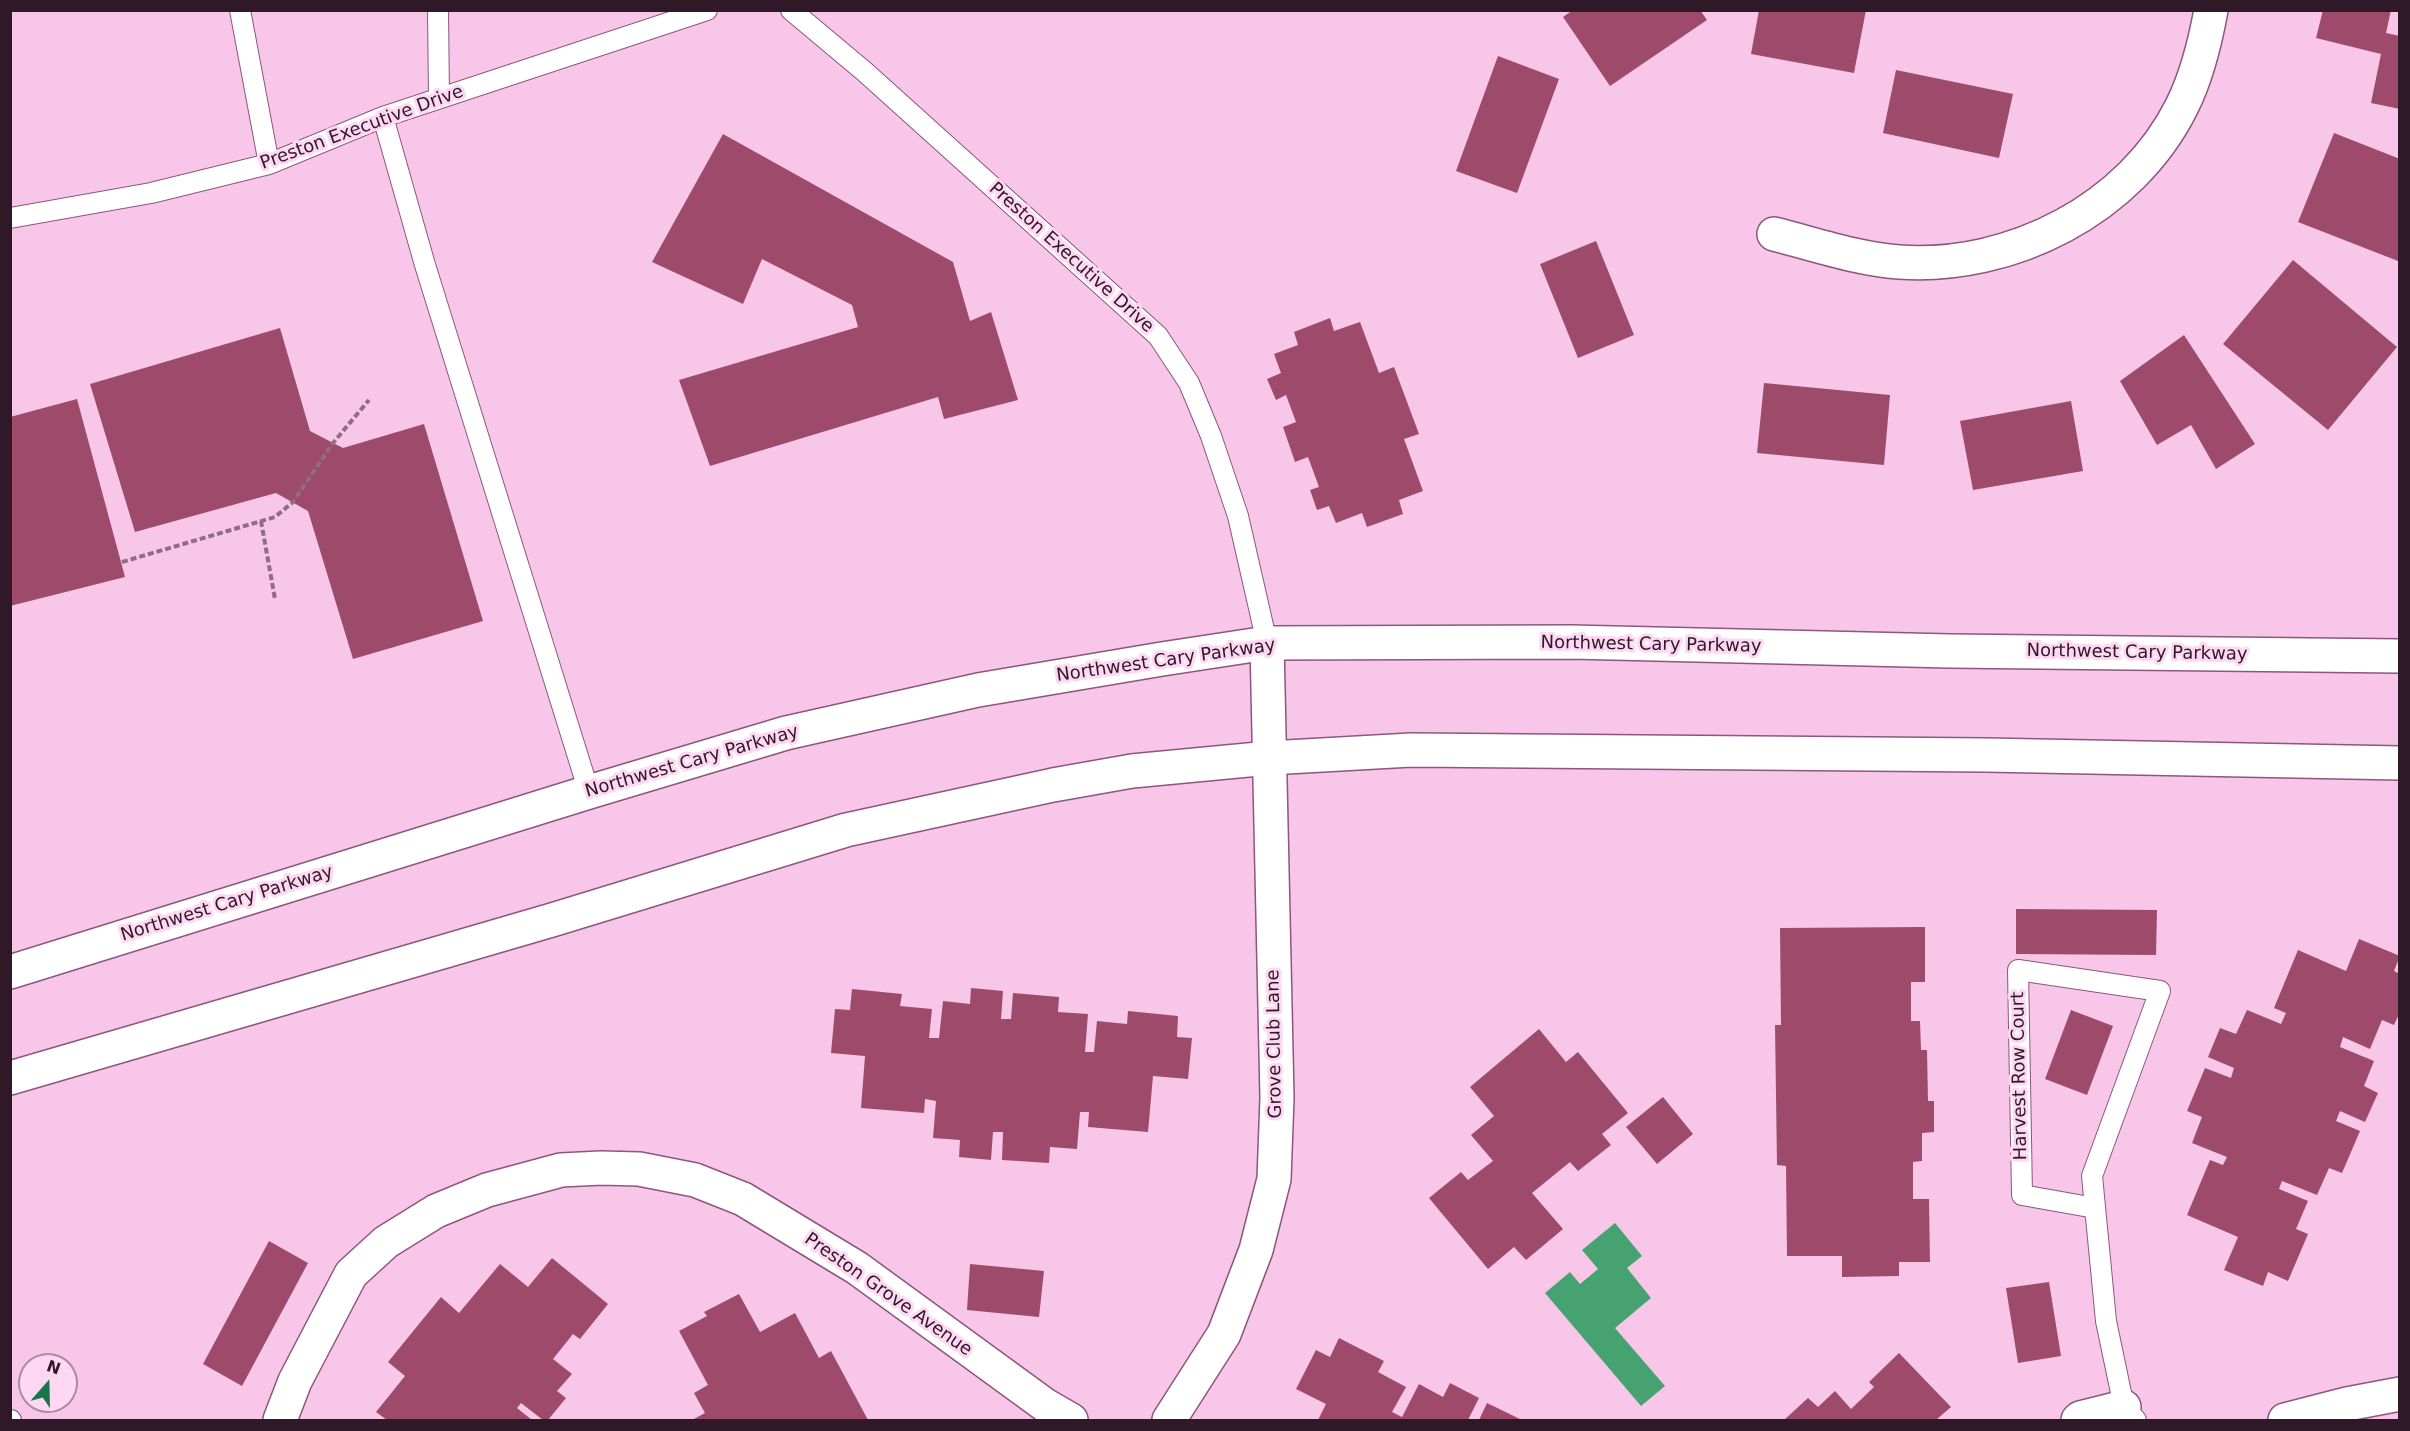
<!DOCTYPE html>
<style>
body{margin:0}
#map{position:relative;width:2410px;height:1431px;overflow:hidden;background:#f8c6e9;font-family:"DejaVu Sans",sans-serif}
canvas{display:block}
.frame{position:absolute;inset:0;border:12px solid #2f1828;pointer-events:none}
.north{position:absolute;left:18px;top:1353px;width:60px;height:60px;box-sizing:border-box;background:#fed8f2;border:2px solid #ab8ba1;border-radius:50%;rotate:20deg;font-size:16px;font-weight:700;line-height:24px;text-align:center;color:#2f1828}
.north::after{content:'';display:block;margin:auto;width:21px;height:27px;background:#19754a;clip-path:polygon(50% 0,100% 100%,50% 72%,0 100%)}
</style>
<div id="map">
<canvas width="2410" height="1431"></canvas>
<div class="frame"></div>
<div class="north">N</div>
</div>
<script>
const c = document.querySelector('canvas').getContext('2d');
c.lineJoin = 'round';
function fill(path, color) {
  c.fillStyle = color;
  c.fill(path, 'evenodd');
}
function strokePath(path, color, width, dash) {
  c.strokeStyle = color;
  c.lineWidth = width;
  c.lineCap = dash ? 'butt' : 'round';
  c.setLineDash(dash || []);
  c.stroke(path);
}
function write(font, color, halo, rows, align = 'center') {
  c.font = font + ' "DejaVu Sans",sans-serif';
  c.lineWidth = 6;
  c.setLineDash([]);
  c.textBaseline = 'middle';
  c.strokeStyle = halo;
  c.fillStyle = color;
  for (const [text, x, y, turn = 0] of rows) {
    c.save();
    c.translate(x, y);
    c.rotate((+turn || 0) * Math.PI / 180);
    c.textAlign = isNaN(turn) ? turn : align;
    if (halo) c.strokeText(text, 0, 0);
    c.fillText(text, 0, 0);
    c.restore();
  }
}
fill(new Path2D(`
 M 1615,1223 L 1642,1256 L 1627,1268 L 1651,1298 L 1615,1328 L 1665,1386 L 1641,1406 L 1545,1293 L 1570,1272 L 1580,1284 L 1598,1269 L 1582,1250 Z`), '#46a271');
fill(new Path2D(`
 M 1573,10 L 1700,10 L 1707,20 L 1610,86 L 1563,17 Z
 M 1759,10 L 1866,10 L 1854,73 L 1751,54 Z
 M 2323,10 L 2391,10 L 2386,33 L 2400,36 L 2400,109 L 2371,103 L 2381,54 L 2316,38 Z
 M 1498,56 L 1559,79 L 1517,193 L 1456,171 Z
 M 1896,70 L 2013,94 L 1999,158 L 1883,133 Z
 M 2334,133 L 2400,159 L 2400,257 L 2398,261 L 2298,222 Z
 M 723,134 L 953,262 L 970,321 L 991,312 L 1018,400 L 944,419 L 938,397 L 710,466 L 679,380 L 858,327 L 852,305 L 762,259 L 743,304 L 652,262 Z
 M 1596,241 L 1634,335 L 1578,358 L 1540,264 Z
 M 2293,260 L 2397,347 L 2328,430 L 2223,344 Z
 M 1330,318 L 1334,331 L 1360,322 L 1379,373 L 1394,367 L 1419,434 L 1404,439 L 1423,491 L 1399,500 L 1403,514 L 1367,527 L 1362,513 L 1336,523 L 1329,506 L 1317,510 L 1310,490 L 1319,487 L 1308,457 L 1295,462 L 1283,427 L 1296,422 L 1286,395 L 1276,400 L 1267,379 L 1281,373 L 1274,354 L 1298,345 L 1294,332 Z
 M 280,328 L 310,431 L 343,448 L 424,424 L 483,621 L 353,659 L 308,511 L 276,493 L 135,532 L 90,384 Z
 M 2184,335 L 2255,444 L 2216,469 L 2191,425 L 2157,445 L 2120,381 Z
 M 1764,383 L 1890,395 L 1884,465 L 1757,453 Z
 M 77,399 L 125,577 L 10,606 L 10,417 Z
 M 2071,401 L 2083,471 L 1973,490 L 1960,421 Z
 M 2016,909 L 2157,910 L 2156,955 L 2016,954 Z
 M 1925,927 L 1925,982 L 1911,982 L 1911,1021 L 1920,1021 L 1921,1050 L 1927,1050 L 1928,1101 L 1934,1101 L 1934,1132 L 1922,1133 L 1922,1161 L 1913,1162 L 1913,1199 L 1929,1199 L 1930,1262 L 1899,1262 L 1899,1276 L 1842,1277 L 1842,1256 L 1787,1256 L 1786,1166 L 1777,1165 L 1775,1025 L 1781,1025 L 1780,928 Z
 M 2359,939 L 2400,956 L 2394,971 L 2400,974 L 2400,1012 L 2394,1025 L 2382,1020 L 2370,1049 L 2343,1037 L 2340,1047 L 2374,1061 L 2364,1086 L 2378,1093 L 2365,1122 L 2340,1111 L 2336,1121 L 2360,1131 L 2342,1173 L 2329,1168 L 2317,1195 L 2282,1181 L 2279,1189 L 2308,1201 L 2296,1229 L 2308,1234 L 2288,1281 L 2268,1272 L 2263,1286 L 2224,1270 L 2238,1237 L 2187,1215 L 2210,1160 L 2223,1165 L 2227,1157 L 2192,1143 L 2202,1117 L 2187,1111 L 2205,1068 L 2231,1078 L 2234,1068 L 2208,1057 L 2220,1028 L 2236,1034 L 2247,1010 L 2281,1024 L 2286,1013 L 2274,1008 L 2298,950 L 2346,971 Z
 M 971,988 L 1003,991 L 1001,1019 L 1011,1019 L 1013,993 L 1059,997 L 1058,1012 L 1088,1014 L 1085,1052 L 1094,1052 L 1097,1021 L 1127,1024 L 1128,1011 L 1178,1016 L 1177,1037 L 1192,1038 L 1188,1079 L 1153,1076 L 1148,1132 L 1088,1127 L 1089,1112 L 1080,1112 L 1077,1149 L 1050,1147 L 1049,1163 L 1002,1160 L 1003,1132 L 993,1132 L 991,1160 L 959,1157 L 960,1140 L 933,1138 L 936,1101 L 925,1099 L 924,1113 L 861,1108 L 865,1056 L 831,1053 L 835,1009 L 850,1010 L 852,989 L 902,994 L 900,1006 L 932,1009 L 929,1038 L 939,1038 L 943,1001 L 970,1004 Z
 M 2071,1010 L 2113,1026 L 2087,1095 L 2045,1079 Z
 M 1539,1029 L 1566,1062 L 1578,1052 L 1628,1113 L 1602,1134 L 1611,1145 L 1578,1171 L 1570,1162 L 1532,1193 L 1563,1229 L 1526,1260 L 1514,1247 L 1488,1269 L 1429,1198 L 1461,1172 L 1468,1180 L 1493,1161 L 1471,1135 L 1494,1116 L 1470,1087 Z
 M 1663,1097 L 1693,1134 L 1657,1164 L 1626,1127 Z
 M 269,1241 L 308,1263 L 242,1386 L 203,1364 Z
 M 552,1258 L 608,1304 L 580,1339 L 573,1334 L 553,1359 L 572,1374 L 557,1391 L 566,1398 L 548,1420 L 543,1420 L 521,1403 L 517,1408 L 532,1420 L 387,1420 L 376,1412 L 405,1376 L 388,1362 L 441,1297 L 459,1313 L 500,1264 L 528,1287 Z
 M 970,1264 L 1044,1271 L 1039,1317 L 967,1310 Z
 M 2049,1282 L 2061,1356 L 2018,1363 L 2006,1288 Z
 M 739,1294 L 760,1332 L 795,1313 L 819,1358 L 831,1351 L 868,1420 L 692,1420 L 705,1413 L 694,1393 L 708,1385 L 679,1331 L 707,1316 L 704,1312 Z
 M 1339,1338 L 1384,1361 L 1378,1372 L 1406,1387 L 1392,1412 L 1402,1417 L 1419,1384 L 1443,1397 L 1450,1383 L 1479,1398 L 1468,1420 L 1318,1420 L 1326,1404 L 1296,1389 L 1316,1350 L 1330,1357 Z
 M 1899,1353 L 1951,1407 L 1936,1420 L 1784,1420 L 1808,1398 L 1818,1407 L 1835,1391 L 1851,1409 L 1874,1387 L 1869,1382 Z
 M 1487,1403 L 1522,1420 L 1479,1420 Z`), '#9e4b6b');
const service = new Path2D(`
 M 240,10 L 269,164
 M 438,10 L 439,98
 M 791,10 L 865,72 L 1158,336 L 1189,383 L 1211,436 L 1238,516 L 1267,643
 M 383,117 L 425,265 L 589,792
 M 10,218 L 151,193 L 269,164 L 383,117 L 707,10
 M 2095,1208 L 2022,1195 L 2018,970 L 2160,991 L 2092,1176 L 2106,1321 L 2124,1407 L 2136,1420
 M 10,1420 L 11,1420`);
const minor = new Path2D(`
 M 1774,234 C 1814,244 1857,259 1899,262 C 2011,270 2131,209 2182,106 C 2197,76 2205,43 2211,10
 M 280,1420 L 295,1381 L 351,1274 L 386,1242 L 436,1211 L 487,1190 L 561,1170 L 601,1168 L 639,1169 L 695,1180 L 743,1199 L 857,1268 L 1045,1405 L 1071,1420
 M 1169,1420 L 1224,1334 L 1256,1250 L 1274,1179 L 1277,1098 L 1267,643
 M 2078,1420 L 2080,1418 L 2124,1407
 M 2285,1420 L 2347,1404 L 2400,1394`);
const primary = new Path2D(`
 M 10,972 L 589,792 L 786,733 L 978,690 L 1162,659 L 1267,643 L 1571,642 L 1950,651 L 2400,656
 M 10,1078 L 552,920 L 846,830 L 1053,785 L 1132,771 L 1269,758 L 1411,750 L 1986,755 L 2400,763`);
strokePath(service, '#8d567e', 22);
strokePath(minor, '#8d567e', 36);
strokePath(primary, '#8d567e', 36);
strokePath(new Path2D(`
 M 261,521 L 275,599
 M 122,562 L 275,517 L 293,502 L 333,443 L 369,400`), '#906c85', 4, [6, 3]);
strokePath(service, '#fff', 20);
strokePath(minor, '#fff', 33);
strokePath(primary, '#fff', 33);
write('18px', '#2f1828', '#fed8f2', [
 ["Preston Executive Drive",362,128,-20],
 ["Preston Executive Drive",1071,258,42],
 ["Northwest Cary Parkway",1651,645,1],
 ["Northwest Cary Parkway",2137,653,1],
 ["Northwest Cary Parkway",1166,661,-8],
 ["Northwest Cary Parkway",692,762,-16],
 ["Northwest Cary Parkway",227,904,-17],
 ["Grove Club Lane",1275,1044,-91],
 ["Harvest Row Court",2020,1076,-91],
 ["Preston Grove Avenue",888,1295,35]
]);
</script>
